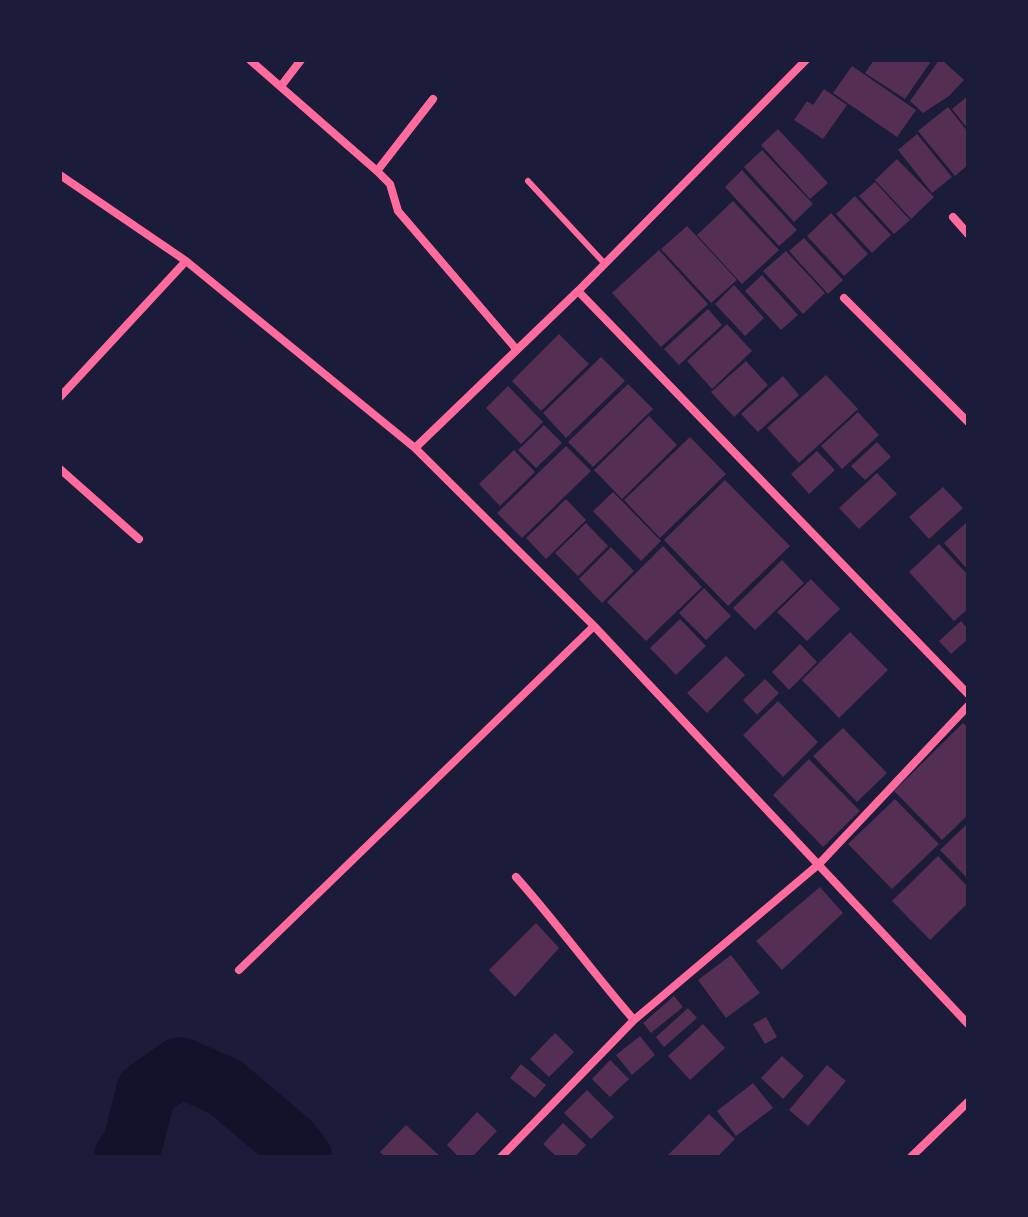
<!DOCTYPE html>
<style>
body{margin:0}
#map{position:relative;width:1028px;height:1217px;overflow:hidden;background:#1b1b3a;font-family:Raleway,sans-serif}
canvas{display:block}
.frame{position:absolute;inset:0;border:62px solid #1b1b3a;pointer-events:none}
</style>
<div id="map">
<canvas width="1028" height="1217"></canvas>
<div class="frame"></div>
</div>
<script>
const c = document.querySelector('canvas').getContext('2d');
c.lineJoin = 'round';
function strokePath(path, color, width, dash) {
  c.strokeStyle = color;
  c.lineWidth = width;
  c.lineCap = dash ? 'butt' : 'round';
  c.setLineDash(dash || []);
  c.stroke(path);
}
function fill(path, color) {
  c.fillStyle = color;
  c.fill(path, 'evenodd');
}
strokePath(new Path2D(`
 M 124,1157 L 133,1143 L 146,1091 L 180,1067 L 225,1087 L 290,1142 L 302,1157`), '#12122b', 60);
fill(new Path2D(`
 M 874,60 L 932,60 L 905,99 L 865,73 Z
 M 939,60 L 942,60 L 964,80 L 949,96 L 923,113 L 910,101 Z
 M 852,66 L 916,110 L 897,137 L 833,93 Z
 M 824,89 L 847,105 L 823,139 L 794,120 L 807,101 L 813,105 Z
 M 968,96 L 968,129 L 952,109 Z
 M 948,107 L 968,132 L 968,165 L 955,176 L 918,131 Z
 M 778,129 L 828,183 L 810,199 L 761,145 Z
 M 917,134 L 952,177 L 932,193 L 898,150 Z
 M 762,150 L 813,204 L 794,222 L 744,167 Z
 M 897,159 L 934,197 L 911,219 L 875,180 Z
 M 742,170 L 797,230 L 779,246 L 725,187 Z
 M 875,182 L 910,220 L 894,234 L 859,196 Z
 M 855,196 L 891,235 L 872,253 L 836,214 Z
 M 733,201 L 779,250 L 742,284 L 697,235 Z
 M 831,213 L 868,254 L 844,276 L 807,236 Z
 M 687,226 L 737,280 L 711,303 L 661,249 Z
 M 804,238 L 843,280 L 828,294 L 789,251 Z
 M 659,250 L 708,304 L 661,347 L 612,293 Z
 M 786,251 L 825,293 L 803,314 L 763,271 Z
 M 762,275 L 798,315 L 781,330 L 745,291 Z
 M 734,285 L 764,318 L 745,336 L 715,304 Z
 M 708,309 L 722,325 L 679,365 L 664,349 Z
 M 727,324 L 752,351 L 712,389 L 687,361 Z
 M 559,334 L 589,364 L 541,411 L 512,381 Z
 M 601,357 L 625,381 L 566,438 L 543,413 Z
 M 746,361 L 768,385 L 734,417 L 711,392 Z
 M 826,375 L 858,409 L 799,463 L 767,428 Z
 M 783,376 L 799,395 L 758,432 L 741,414 Z
 M 628,384 L 653,409 L 593,467 L 568,442 Z
 M 508,386 L 543,422 L 521,444 L 486,408 Z
 M 858,412 L 879,435 L 842,469 L 821,446 Z
 M 649,416 L 677,445 L 622,499 L 594,470 Z
 M 544,425 L 562,443 L 536,468 L 518,450 Z
 M 690,437 L 726,474 L 660,538 L 624,500 Z
 M 877,442 L 891,457 L 865,480 L 851,466 Z
 M 566,446 L 591,471 L 522,538 L 497,513 Z
 M 514,450 L 535,472 L 500,506 L 479,484 Z
 M 817,451 L 835,470 L 809,494 L 791,474 Z
 M 877,473 L 897,494 L 859,529 L 839,508 Z
 M 725,480 L 790,546 L 728,606 L 664,540 Z
 M 943,487 L 963,508 L 929,539 L 909,517 Z
 M 613,492 L 661,541 L 641,561 L 593,511 Z
 M 566,499 L 586,520 L 546,559 L 526,538 Z
 M 968,521 L 968,570 L 944,543 Z
 M 586,523 L 608,546 L 578,576 L 555,553 Z
 M 939,544 L 968,575 L 968,609 L 954,621 L 909,572 Z
 M 663,546 L 702,587 L 646,641 L 607,602 Z
 M 611,547 L 634,571 L 602,603 L 579,579 Z
 M 782,560 L 804,583 L 755,630 L 733,608 Z
 M 811,579 L 840,609 L 807,641 L 777,612 Z
 M 704,588 L 731,616 L 706,640 L 679,613 Z
 M 680,619 L 706,646 L 676,675 L 650,648 Z
 M 961,621 L 968,629 L 968,639 L 951,654 L 939,641 Z
 M 850,632 L 888,670 L 839,718 L 802,680 Z
 M 800,644 L 817,662 L 789,690 L 772,672 Z
 M 726,656 L 745,675 L 707,713 L 687,693 Z
 M 765,679 L 779,693 L 757,715 L 743,700 Z
 M 778,701 L 818,742 L 783,777 L 743,735 Z
 M 963,723 L 968,728 L 968,815 L 942,840 L 894,791 Z
 M 843,728 L 887,773 L 857,802 L 813,756 Z
 M 809,759 L 860,811 L 823,847 L 773,795 Z
 M 895,799 L 939,844 L 892,889 L 848,844 Z
 M 968,823 L 968,879 L 940,850 Z
 M 938,856 L 968,887 L 968,903 L 930,940 L 892,901 Z
 M 820,887 L 843,913 L 782,970 L 756,941 Z
 M 536,923 L 559,948 L 515,997 L 489,970 Z
 M 731,955 L 760,993 L 726,1018 L 698,980 Z
 M 674,996 L 683,1007 L 651,1033 L 643,1023 Z
 M 688,1008 L 697,1018 L 664,1047 L 656,1037 Z
 M 766,1017 L 777,1037 L 765,1044 L 753,1024 Z
 M 703,1024 L 725,1048 L 690,1080 L 668,1056 Z
 M 555,1033 L 574,1052 L 549,1077 L 530,1059 Z
 M 640,1036 L 655,1055 L 632,1075 L 616,1055 Z
 M 782,1056 L 804,1076 L 783,1099 L 761,1078 Z
 M 610,1060 L 629,1079 L 610,1097 L 592,1079 Z
 M 521,1064 L 546,1085 L 535,1098 L 510,1078 Z
 M 827,1065 L 846,1081 L 808,1126 L 789,1110 Z
 M 753,1083 L 773,1108 L 736,1136 L 717,1111 Z
 M 587,1090 L 614,1117 L 591,1139 L 564,1113 Z
 M 477,1112 L 497,1131 L 472,1157 L 459,1157 L 447,1145 Z
 M 709,1114 L 735,1139 L 717,1157 L 666,1157 Z
 M 563,1123 L 586,1145 L 575,1157 L 557,1157 L 543,1144 Z
 M 406,1125 L 441,1157 L 385,1157 L 380,1152 Z`), '#542f53');
strokePath(new Path2D(`
 M 528,181 L 605,264`), '#ff6b9d', 6);
strokePath(new Path2D(`
 M 250,60 L 377,171 L 390,184 L 398,211 L 517,350
 M 281,86 L 301,60
 M 377,171 L 433,99
 M 60,175 L 186,261 L 415,448 L 594,626 L 968,1024
 M 953,217 L 968,234
 M 578,291 L 968,694
 M 844,298 L 968,422
 M 60,397 L 186,261
 M 415,448 L 578,291 L 806,60
 M 60,469 L 139,539
 M 516,877 C 557,923 593,973 634,1020
 M 239,970 L 594,626
 M 501,1157 L 634,1020 L 819,864 L 968,706
 M 911,1157 L 968,1102`), '#ff6b9d', 8);
</script>
